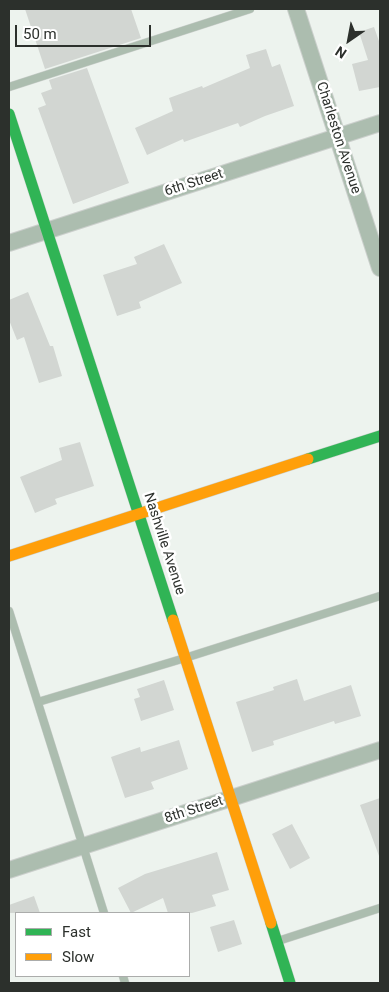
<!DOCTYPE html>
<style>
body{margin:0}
#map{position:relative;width:389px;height:992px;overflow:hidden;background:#edf3ee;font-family:Roboto,sans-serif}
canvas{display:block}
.frame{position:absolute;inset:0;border:10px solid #2c302c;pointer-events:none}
.legend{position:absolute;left:15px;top:912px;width:175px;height:65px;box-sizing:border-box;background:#fff;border:1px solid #abacab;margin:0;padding:6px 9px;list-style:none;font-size:15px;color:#2c302c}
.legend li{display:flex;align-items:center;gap:10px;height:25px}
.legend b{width:25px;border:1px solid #abacab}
.north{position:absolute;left:324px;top:15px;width:50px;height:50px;-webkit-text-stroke:4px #fff;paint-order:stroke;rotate:213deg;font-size:14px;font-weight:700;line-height:20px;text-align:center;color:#2c302c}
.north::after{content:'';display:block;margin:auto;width:18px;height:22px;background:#2c302c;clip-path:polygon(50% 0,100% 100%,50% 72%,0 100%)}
.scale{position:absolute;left:15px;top:25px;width:136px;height:22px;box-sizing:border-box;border:2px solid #2c302c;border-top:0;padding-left:6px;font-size:15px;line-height:18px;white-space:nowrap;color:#2c302c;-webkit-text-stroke:4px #fff;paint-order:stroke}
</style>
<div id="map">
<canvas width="389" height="992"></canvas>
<div class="frame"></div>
<ul class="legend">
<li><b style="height:6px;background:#30b455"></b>Fast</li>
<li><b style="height:6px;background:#ff9f0a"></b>Slow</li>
</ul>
<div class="north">N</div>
<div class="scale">50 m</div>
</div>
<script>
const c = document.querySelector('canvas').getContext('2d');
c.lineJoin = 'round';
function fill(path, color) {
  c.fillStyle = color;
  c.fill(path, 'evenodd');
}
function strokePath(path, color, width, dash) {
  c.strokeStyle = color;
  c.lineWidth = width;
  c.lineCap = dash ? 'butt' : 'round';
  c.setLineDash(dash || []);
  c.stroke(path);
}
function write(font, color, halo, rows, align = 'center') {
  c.font = font + ' Roboto,sans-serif';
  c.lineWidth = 5;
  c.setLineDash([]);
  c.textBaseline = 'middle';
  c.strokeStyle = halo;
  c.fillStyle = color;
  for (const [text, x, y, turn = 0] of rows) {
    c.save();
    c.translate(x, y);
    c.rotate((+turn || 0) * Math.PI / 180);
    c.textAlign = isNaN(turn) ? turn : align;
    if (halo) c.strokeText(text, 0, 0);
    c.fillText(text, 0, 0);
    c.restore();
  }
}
fill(new Path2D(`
 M 25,9 L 131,9 L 141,38 L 45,69 Z
 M 374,27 L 380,44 L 380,87 L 359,91 L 352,64 L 368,60 L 359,32 Z
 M 266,49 L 272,67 L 280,64 L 294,106 L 265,116 L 240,127 L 238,123 L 184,142 L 183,139 L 147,155 L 135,128 L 173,111 L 169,98 L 202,86 L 203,88 L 250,68 L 246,55 Z
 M 87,68 L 129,183 L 73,204 L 38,108 L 46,105 L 41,93 L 52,89 L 49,80 Z
 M 164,244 L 182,283 L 139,302 L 141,308 L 117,316 L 103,275 L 137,264 L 134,257 Z
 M 28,292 L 50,346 L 53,346 L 62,376 L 39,383 L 24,337 L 17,340 L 9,320 L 9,300 Z
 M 80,442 L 94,486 L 55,499 L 57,504 L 35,513 L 20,477 L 62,460 L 59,448 Z
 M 297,679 L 304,701 L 351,685 L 361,716 L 335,724 L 334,721 L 273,741 L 274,745 L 252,752 L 236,702 L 274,690 L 273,687 Z
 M 164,680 L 174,710 L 141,721 L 134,699 L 140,697 L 137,689 Z
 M 179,740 L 188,769 L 151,782 L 154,789 L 125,798 L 111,757 L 140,747 L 141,752 Z
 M 380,798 L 380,856 L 379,856 L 360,805 Z
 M 292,824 L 310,858 L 290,869 L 272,834 Z
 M 217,852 L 229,890 L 212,895 L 216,906 L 192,913 L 168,913 L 163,898 L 131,913 L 118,888 L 145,874 Z
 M 34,896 L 40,913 L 9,913 L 9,905 Z
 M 234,920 L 242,944 L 218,952 L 210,927 Z`), '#d2d6d2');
const lane = new Path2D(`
 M 9,87 L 250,9
 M 9,611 L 104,913
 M 38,702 L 185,658 L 380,596
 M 278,941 L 380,908
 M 123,976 L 125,983`);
const street = new Path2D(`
 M 296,9 L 380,268
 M 9,243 L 380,123
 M 9,870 L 380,750`);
const fast = new Path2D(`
 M 9,114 L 173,620
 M 308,459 L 380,436
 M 271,923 L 290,983`);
const slow = new Path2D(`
 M 9,556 L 308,459
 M 173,620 L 271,923`);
strokePath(lane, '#cbcfcc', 9);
strokePath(street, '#cbcfcc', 18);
strokePath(fast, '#cbcfcc', 12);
strokePath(slow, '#cbcfcc', 12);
strokePath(lane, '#acbdaf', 8);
strokePath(street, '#acbdaf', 16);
strokePath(fast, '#30b455', 11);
strokePath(slow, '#ff9f0a', 11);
write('14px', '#2c302c', '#fff', [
 ["Charleston Avenue",338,138,72],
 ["6th Street",194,183,-18],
 ["Nashville Avenue",164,544,72],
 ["8th Street",194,810,-18]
]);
</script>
